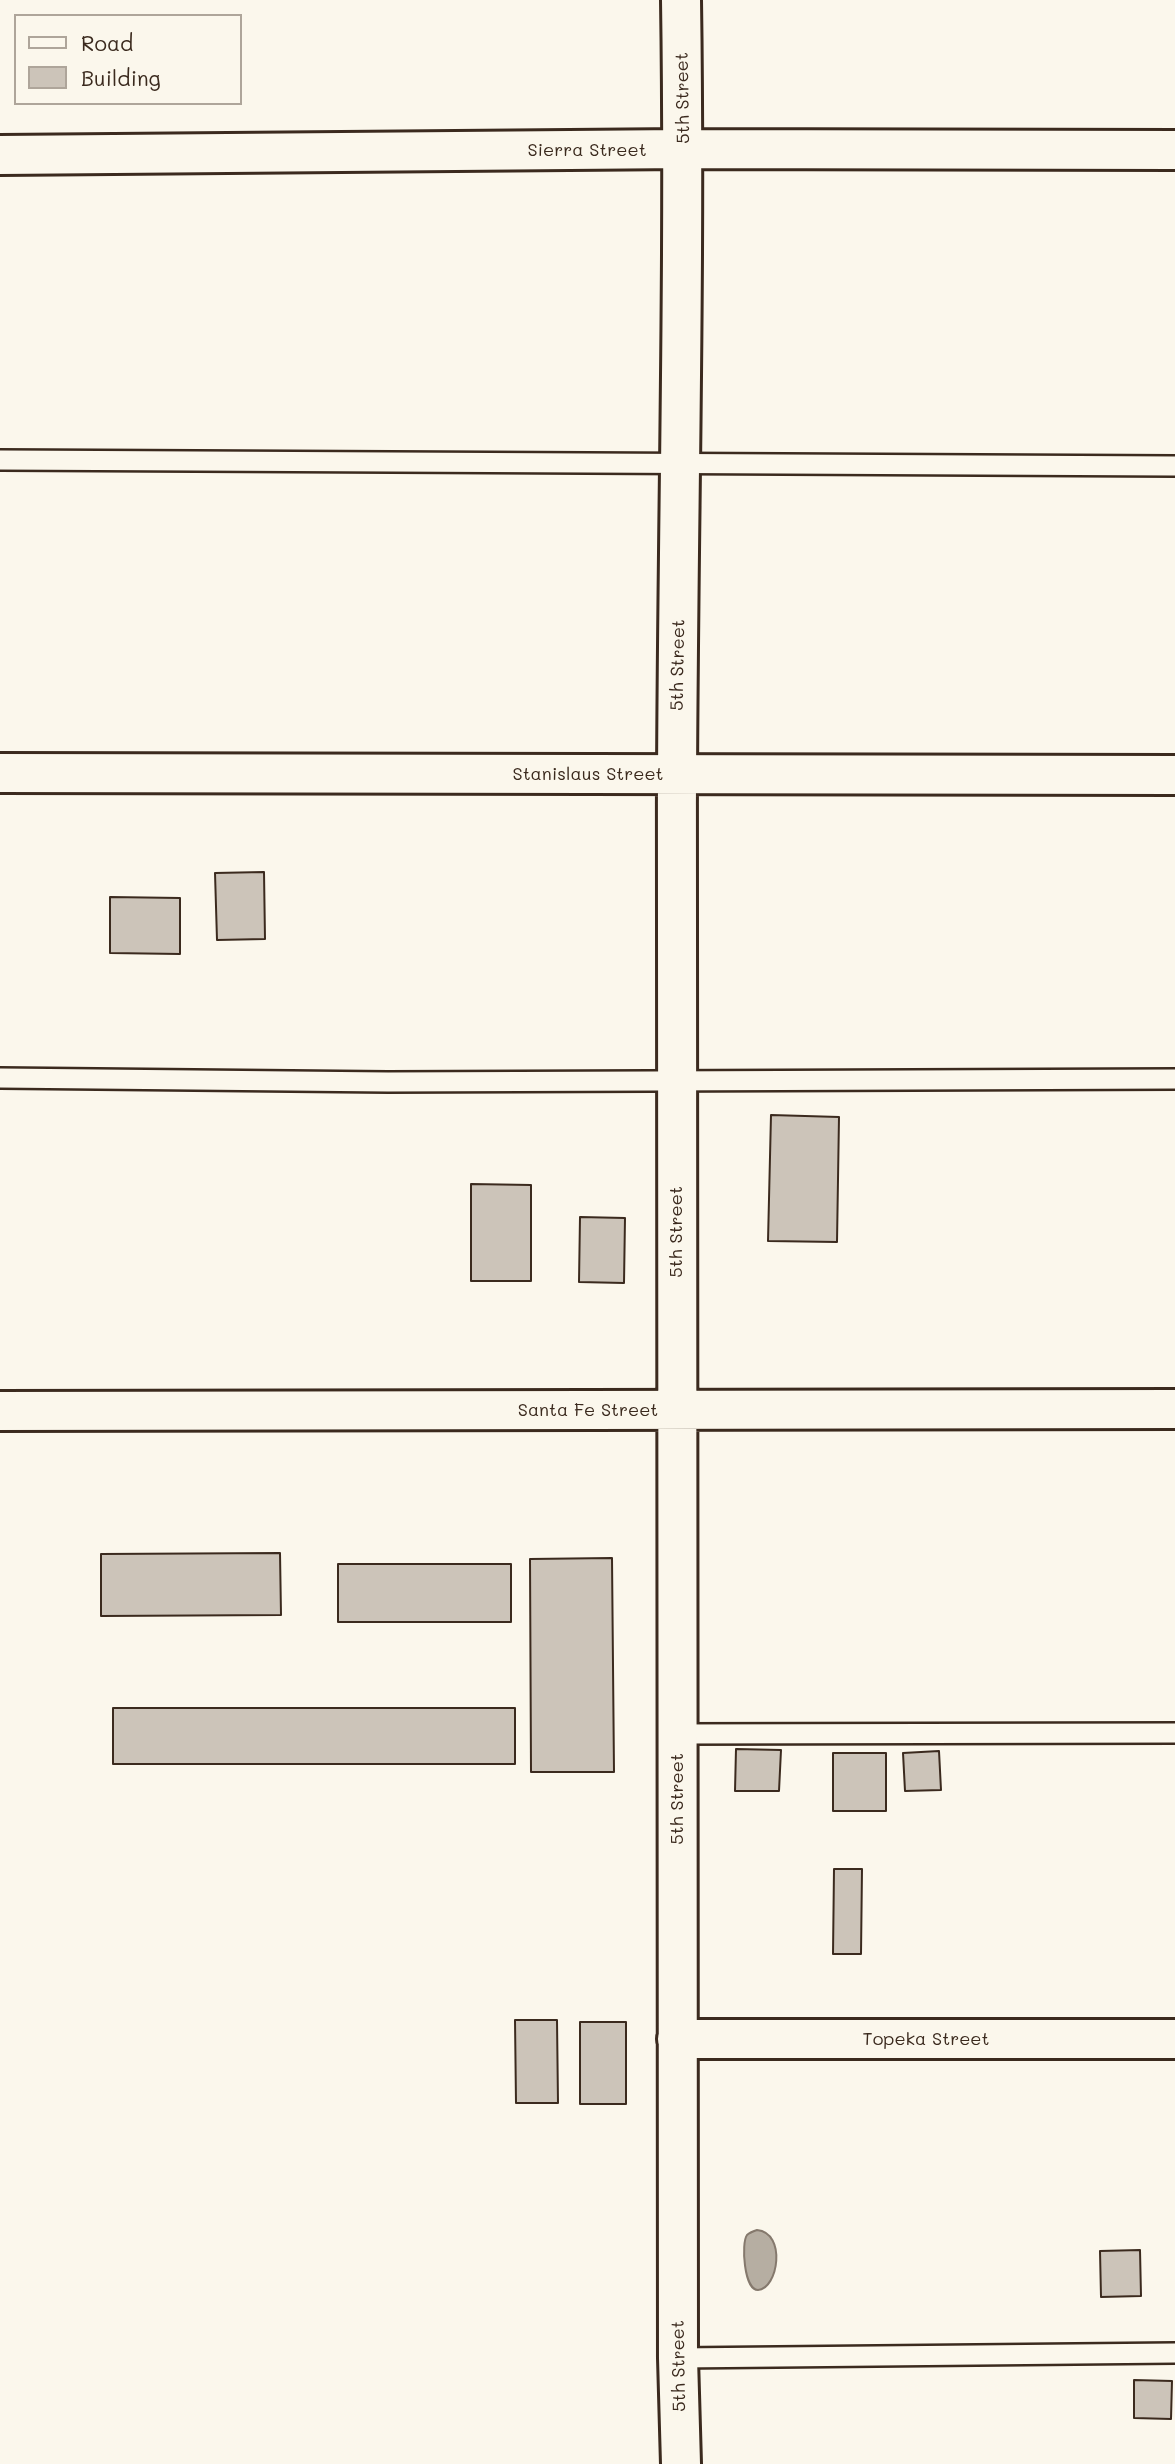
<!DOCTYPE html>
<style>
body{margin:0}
#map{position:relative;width:1175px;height:2464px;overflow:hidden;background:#fbf7ec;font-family:Mali,sans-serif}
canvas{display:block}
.legend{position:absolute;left:14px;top:14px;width:228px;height:91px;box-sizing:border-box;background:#fbf7ec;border:2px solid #aea59a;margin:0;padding:9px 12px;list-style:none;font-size:21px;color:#3b2a1e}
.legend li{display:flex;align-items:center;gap:14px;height:35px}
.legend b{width:35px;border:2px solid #aea59a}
</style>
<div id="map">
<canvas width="1175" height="2464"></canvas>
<ul class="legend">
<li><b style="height:9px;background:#fbf7ec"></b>Road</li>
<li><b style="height:19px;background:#ccc4b9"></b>Building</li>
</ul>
</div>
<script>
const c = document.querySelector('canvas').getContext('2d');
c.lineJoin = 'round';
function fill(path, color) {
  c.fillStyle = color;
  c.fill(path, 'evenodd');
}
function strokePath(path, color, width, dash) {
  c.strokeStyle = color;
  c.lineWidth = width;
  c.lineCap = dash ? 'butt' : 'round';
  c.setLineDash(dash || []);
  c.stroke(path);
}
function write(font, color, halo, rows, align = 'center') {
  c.font = font + ' Mali,sans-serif';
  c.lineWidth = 6;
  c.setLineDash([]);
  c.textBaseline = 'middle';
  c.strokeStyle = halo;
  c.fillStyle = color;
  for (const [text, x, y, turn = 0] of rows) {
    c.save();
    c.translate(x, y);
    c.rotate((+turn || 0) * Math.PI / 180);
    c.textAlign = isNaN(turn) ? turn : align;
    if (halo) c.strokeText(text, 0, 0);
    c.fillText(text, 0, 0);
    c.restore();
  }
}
const water = new Path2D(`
 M 757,2230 C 787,2233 778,2289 758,2290 C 744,2290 741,2243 747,2235 C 749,2233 754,2231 757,2230 Z`);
fill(water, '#b6aea2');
strokePath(water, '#85796d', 2);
const building = new Path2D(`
 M 264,872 L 265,939 L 217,940 L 215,873 Z
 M 110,897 L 180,898 L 180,954 L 110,953 Z
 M 771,1115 L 839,1117 L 837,1242 L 768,1241 Z
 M 471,1184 L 531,1185 L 531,1281 L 471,1281 Z
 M 580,1217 L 625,1218 L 624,1283 L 579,1282 Z
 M 280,1553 L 281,1615 L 101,1616 L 101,1554 Z
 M 612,1558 L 614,1772 L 531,1772 L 530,1559 Z
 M 338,1564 L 511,1564 L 511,1622 L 338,1622 Z
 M 113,1708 L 515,1708 L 515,1764 L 113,1764 Z
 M 736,1749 L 781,1750 L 779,1791 L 735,1791 Z
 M 939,1751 L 941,1790 L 905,1791 L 903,1753 Z
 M 833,1753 L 886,1753 L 886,1811 L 833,1811 Z
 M 834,1869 L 862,1869 L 861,1954 L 833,1954 Z
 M 515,2020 L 557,2020 L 558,2103 L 516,2103 Z
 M 580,2022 L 626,2022 L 626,2104 L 580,2104 Z
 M 1140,2250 L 1141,2296 L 1101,2297 L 1100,2251 Z
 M 1134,2380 L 1172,2381 L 1171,2419 L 1134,2418 Z`);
fill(building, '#ccc4b9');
strokePath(building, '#3b2a1e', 2);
const service = new Path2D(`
 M 0,460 L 1175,466
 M 0,1078 L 388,1082 L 1175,1079
 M 677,1734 L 1175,1733
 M 678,2358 L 1175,2353`);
const minor = new Path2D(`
 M 0,155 L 683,149 L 1175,150
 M 0,773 L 1175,775
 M 0,1411 L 1175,1409
 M 677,2039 L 1175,2039
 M 681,2464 L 678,2358 C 677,1832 675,1307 677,782 C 678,521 685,261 681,0`);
strokePath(service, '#3b2a1e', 24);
strokePath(minor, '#3b2a1e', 44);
strokePath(service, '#fbf7ec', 19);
strokePath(minor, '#fbf7ec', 38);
write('18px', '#3b2a1e', '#fbf7ec', [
 ["5th Street",683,98,-91],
 ["Sierra Street",587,150],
 ["5th Street",678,665,-89],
 ["Stanislaus Street",588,774],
 ["5th Street",676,1232,-90],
 ["Santa Fe Street",588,1410],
 ["5th Street",677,1799,-90],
 ["Topeka Street",926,2039],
 ["5th Street",679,2366,-91]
]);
</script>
